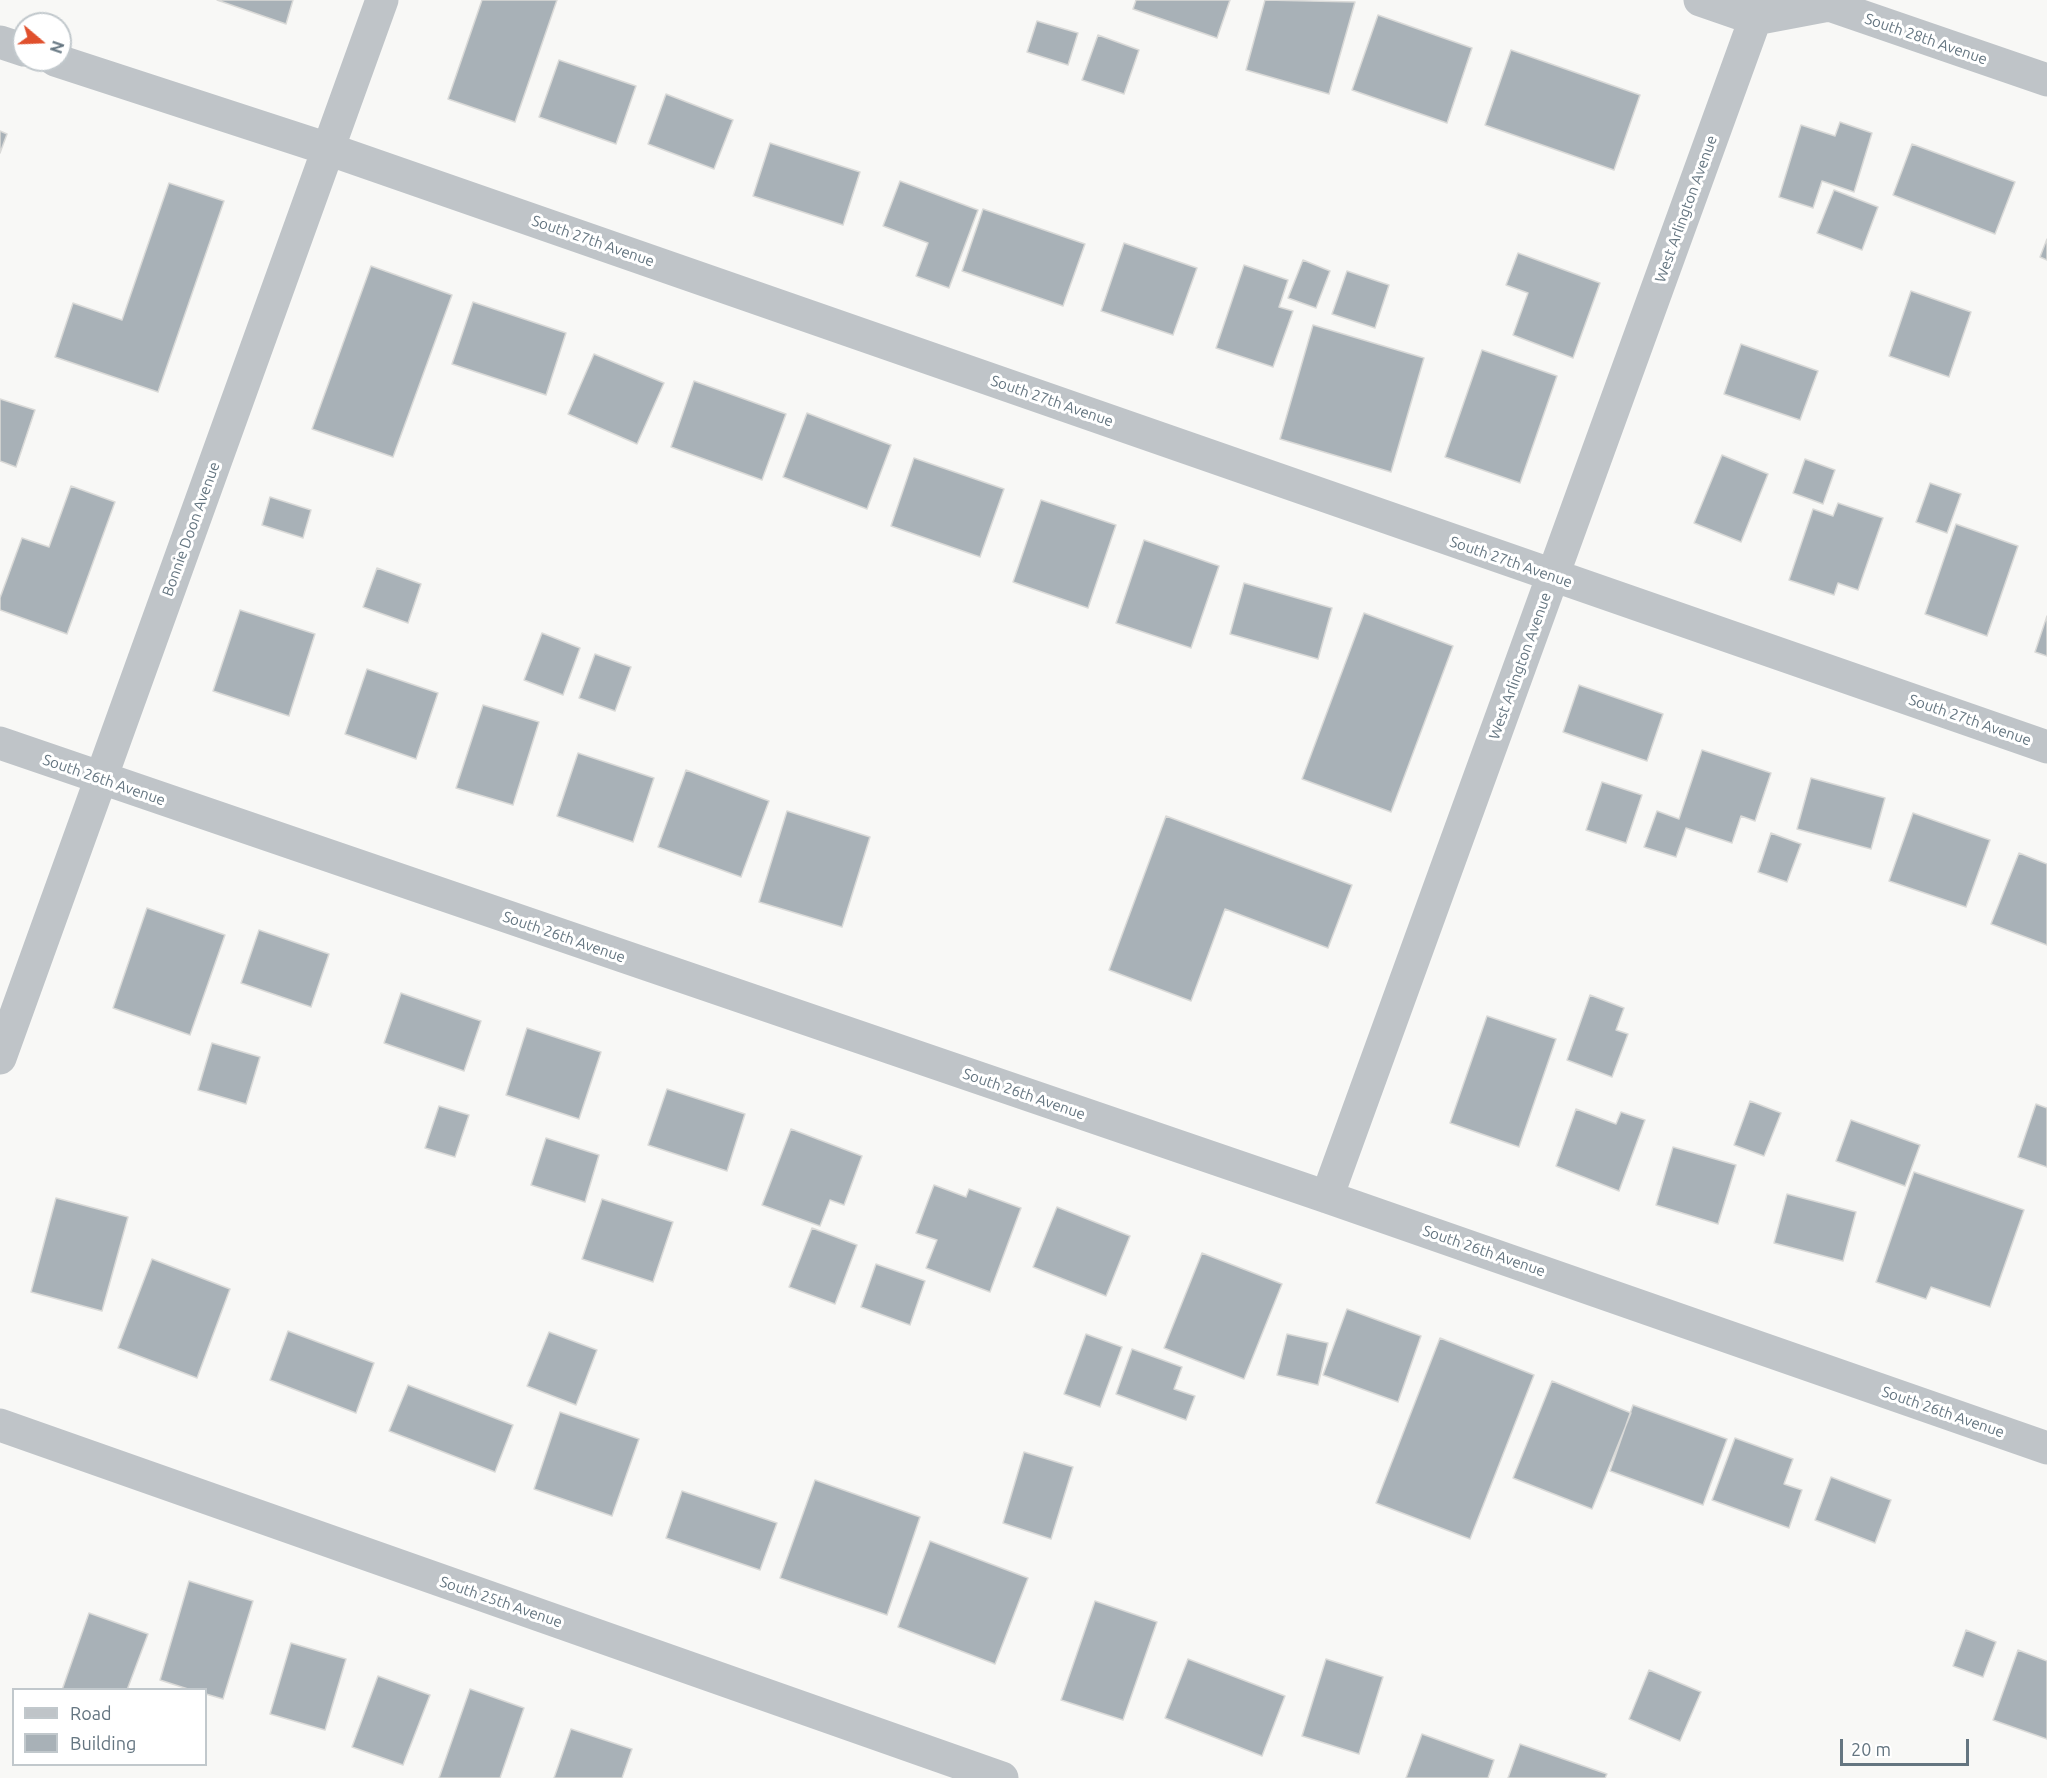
<!DOCTYPE html>
<style>
body{margin:0}
#map{position:relative;width:2047px;height:1778px;overflow:hidden;background:#f8f8f6;font-family:Ubuntu,sans-serif}
canvas{display:block}
.legend{position:absolute;left:12px;top:1688px;width:195px;height:78px;box-sizing:border-box;background:#fff;border:2px solid #c1c8cc;margin:0;padding:8px 10px;list-style:none;font-size:18px;color:#647580}
.legend li{display:flex;align-items:center;gap:12px;height:30px}
.legend b{width:30px;border:2px solid #c1c8cc}
.north{position:absolute;left:12px;top:12px;width:60px;height:60px;box-sizing:border-box;background:#fff;border:2px solid #c1c8cc;border-radius:50%;rotate:109deg;font-size:16px;font-weight:700;line-height:24px;text-align:center;color:#647580}
.north::after{content:'';display:block;margin:auto;width:21px;height:27px;background:#e0502d;clip-path:polygon(50% 0,100% 100%,50% 72%,0 100%)}
.scale{position:absolute;left:1840px;top:1739px;width:129px;height:27px;box-sizing:border-box;border:3px solid #647580;border-top:0;padding-left:8px;font-size:18px;line-height:21px;white-space:nowrap;color:#647580;-webkit-text-stroke:4px #fff;paint-order:stroke}
</style>
<div id="map">
<canvas width="2047" height="1778"></canvas>
<ul class="legend">
<li><b style="height:8px;background:#bfc4c8"></b>Road</li>
<li><b style="height:16px;background:#a8b1b7"></b>Building</li>
</ul>
<div class="north">N</div>
<div class="scale">20 m</div>
</div>
<script>
const c = document.querySelector('canvas').getContext('2d');
c.lineJoin = 'round';
function fill(path, color) {
  c.fillStyle = color;
  c.fill(path, 'evenodd');
}
function strokePath(path, color, width, dash) {
  c.strokeStyle = color;
  c.lineWidth = width;
  c.lineCap = dash ? 'butt' : 'round';
  c.setLineDash(dash || []);
  c.stroke(path);
}
function write(font, color, halo, rows, align = 'center') {
  c.font = font + ' Ubuntu,sans-serif';
  c.lineWidth = 6;
  c.setLineDash([]);
  c.textBaseline = 'middle';
  c.strokeStyle = halo;
  c.fillStyle = color;
  for (const [text, x, y, turn = 0] of rows) {
    c.save();
    c.translate(x, y);
    c.rotate((+turn || 0) * Math.PI / 180);
    c.textAlign = isNaN(turn) ? turn : align;
    if (halo) c.strokeText(text, 0, 0);
    c.fillText(text, 0, 0);
    c.restore();
  }
}
const building = new Path2D(`
 M 217,0 L 293,0 L 286,24 Z
 M 482,0 L 557,0 L 515,122 L 448,99 Z
 M 1136,0 L 1230,0 L 1217,38 L 1133,9 Z
 M 1265,0 L 1355,2 L 1329,94 L 1246,70 Z
 M 1378,15 L 1472,48 L 1447,123 L 1352,90 Z
 M 1037,21 L 1078,33 L 1068,65 L 1027,52 Z
 M 1098,35 L 1139,50 L 1124,94 L 1082,80 Z
 M 1511,50 L 1640,95 L 1614,170 L 1485,125 Z
 M 559,60 L 636,86 L 616,144 L 539,117 Z
 M 666,94 L 733,120 L 714,169 L 648,144 Z
 M 1840,122 L 1872,133 L 1854,192 L 1822,181 L 1813,208 L 1779,197 L 1801,125 L 1835,136 Z
 M 0,131 L 7,134 L 0,153 Z
 M 770,143 L 860,172 L 843,225 L 753,196 Z
 M 1912,144 L 2015,182 L 1995,234 L 1893,195 Z
 M 900,181 L 978,210 L 949,288 L 916,276 L 928,243 L 883,226 Z
 M 169,183 L 224,201 L 158,392 L 55,357 L 73,303 L 122,320 Z
 M 1834,190 L 1878,207 L 1862,250 L 1817,233 Z
 M 983,209 L 1085,244 L 1063,306 L 962,271 Z
 M 2047,239 L 2047,260 L 2040,257 Z
 M 1124,243 L 1197,268 L 1173,335 L 1101,311 Z
 M 1518,253 L 1600,283 L 1573,358 L 1513,335 L 1528,293 L 1506,285 Z
 M 1303,260 L 1330,271 L 1316,308 L 1288,298 Z
 M 1244,265 L 1288,280 L 1279,307 L 1293,311 L 1273,367 L 1216,348 Z
 M 371,266 L 452,295 L 393,457 L 312,429 Z
 M 1347,271 L 1389,285 L 1375,328 L 1332,314 Z
 M 1911,291 L 1971,312 L 1949,377 L 1889,356 Z
 M 473,302 L 566,333 L 546,395 L 452,364 Z
 M 1313,325 L 1424,358 L 1391,472 L 1280,439 Z
 M 1741,344 L 1818,371 L 1800,420 L 1724,394 Z
 M 1482,350 L 1557,376 L 1520,483 L 1445,457 Z
 M 594,354 L 664,383 L 637,444 L 568,414 Z
 M 694,381 L 786,414 L 762,480 L 671,447 Z
 M 0,399 L 35,410 L 16,467 L 0,461 Z
 M 807,413 L 891,445 L 867,509 L 783,477 Z
 M 1722,455 L 1768,474 L 1741,542 L 1694,523 Z
 M 914,458 L 1004,489 L 980,557 L 891,526 Z
 M 1805,459 L 1835,470 L 1823,504 L 1793,493 Z
 M 1930,483 L 1961,494 L 1947,533 L 1916,522 Z
 M 71,486 L 115,502 L 67,634 L 0,610 L 0,598 L 22,538 L 49,547 Z
 M 270,497 L 311,510 L 303,538 L 262,525 Z
 M 1041,500 L 1116,525 L 1088,608 L 1013,582 Z
 M 1838,503 L 1883,518 L 1858,590 L 1838,583 L 1834,595 L 1789,580 L 1813,509 L 1833,516 Z
 M 1956,524 L 2018,546 L 1987,636 L 1925,614 Z
 M 1144,540 L 1219,566 L 1191,648 L 1116,623 Z
 M 377,568 L 421,584 L 408,623 L 363,607 Z
 M 1244,583 L 1332,608 L 1318,659 L 1230,634 Z
 M 240,610 L 315,634 L 289,716 L 213,691 Z
 M 1364,613 L 1453,646 L 1391,812 L 1302,779 Z
 M 2047,616 L 2047,656 L 2035,652 Z
 M 542,633 L 580,648 L 563,695 L 524,680 Z
 M 595,654 L 631,667 L 615,711 L 579,698 Z
 M 367,669 L 438,693 L 416,759 L 345,734 Z
 M 1579,685 L 1663,714 L 1647,761 L 1563,732 Z
 M 483,705 L 539,722 L 513,805 L 456,788 Z
 M 1702,750 L 1771,773 L 1755,821 L 1741,816 L 1732,843 L 1686,828 L 1676,857 L 1644,847 L 1657,811 L 1679,819 Z
 M 578,753 L 654,778 L 633,842 L 557,816 Z
 M 686,770 L 769,801 L 741,877 L 658,847 Z
 M 1811,778 L 1885,798 L 1871,849 L 1797,829 Z
 M 1602,782 L 1642,795 L 1626,843 L 1586,830 Z
 M 787,811 L 870,837 L 842,927 L 759,902 Z
 M 1913,813 L 1990,840 L 1966,907 L 1889,881 Z
 M 1166,816 L 1352,885 L 1328,948 L 1225,909 L 1191,1001 L 1109,970 Z
 M 1771,833 L 1801,844 L 1787,882 L 1758,872 Z
 M 2019,853 L 2047,864 L 2047,945 L 1991,924 Z
 M 147,908 L 225,935 L 190,1035 L 113,1008 Z
 M 259,930 L 329,954 L 311,1007 L 241,983 Z
 M 401,993 L 481,1021 L 464,1071 L 384,1043 Z
 M 1590,995 L 1624,1008 L 1616,1030 L 1628,1034 L 1612,1077 L 1567,1060 Z
 M 1487,1016 L 1556,1039 L 1519,1147 L 1450,1123 Z
 M 527,1028 L 601,1052 L 579,1119 L 506,1095 Z
 M 212,1043 L 260,1057 L 246,1104 L 198,1090 Z
 M 667,1089 L 745,1114 L 727,1171 L 648,1145 Z
 M 1750,1101 L 1781,1113 L 1764,1156 L 1734,1145 Z
 M 2036,1104 L 2047,1108 L 2047,1167 L 2018,1157 Z
 M 439,1106 L 469,1115 L 455,1157 L 425,1148 Z
 M 1576,1109 L 1616,1124 L 1621,1112 L 1645,1120 L 1619,1191 L 1556,1166 Z
 M 1851,1120 L 1920,1145 L 1905,1186 L 1836,1161 Z
 M 791,1129 L 862,1156 L 844,1205 L 830,1200 L 820,1226 L 762,1205 Z
 M 546,1138 L 599,1155 L 585,1202 L 531,1185 Z
 M 1673,1147 L 1736,1165 L 1718,1224 L 1656,1205 Z
 M 1914,1172 L 2024,1210 L 1990,1307 L 1931,1287 L 1926,1299 L 1876,1282 Z
 M 934,1185 L 966,1197 L 969,1189 L 1021,1208 L 990,1292 L 926,1268 L 937,1240 L 916,1233 Z
 M 1787,1194 L 1856,1212 L 1843,1261 L 1774,1243 Z
 M 56,1198 L 128,1217 L 102,1311 L 31,1292 Z
 M 602,1199 L 673,1222 L 653,1282 L 582,1259 Z
 M 1057,1207 L 1130,1236 L 1106,1296 L 1033,1267 Z
 M 812,1228 L 857,1245 L 835,1304 L 789,1287 Z
 M 1202,1253 L 1282,1284 L 1244,1379 L 1164,1348 Z
 M 152,1259 L 230,1289 L 197,1378 L 118,1348 Z
 M 876,1264 L 925,1281 L 910,1325 L 861,1307 Z
 M 1347,1309 L 1421,1336 L 1398,1402 L 1323,1375 Z
 M 288,1331 L 374,1363 L 356,1413 L 270,1380 Z
 M 549,1332 L 597,1350 L 576,1405 L 527,1386 Z
 M 1086,1334 L 1122,1347 L 1100,1407 L 1064,1394 Z
 M 1287,1334 L 1328,1343 L 1318,1385 L 1277,1375 Z
 M 1440,1338 L 1534,1375 L 1470,1539 L 1376,1503 Z
 M 1132,1349 L 1182,1367 L 1174,1389 L 1195,1396 L 1186,1420 L 1116,1394 Z
 M 1552,1381 L 1631,1413 L 1592,1509 L 1513,1478 Z
 M 408,1385 L 513,1425 L 495,1472 L 389,1431 Z
 M 1633,1405 L 1727,1439 L 1703,1505 L 1610,1471 Z
 M 560,1412 L 639,1439 L 612,1516 L 534,1489 Z
 M 1735,1438 L 1793,1459 L 1784,1484 L 1802,1490 L 1789,1528 L 1712,1500 Z
 M 1024,1452 L 1073,1467 L 1051,1539 L 1003,1523 Z
 M 1831,1477 L 1891,1500 L 1875,1543 L 1815,1520 Z
 M 815,1480 L 920,1517 L 887,1615 L 780,1578 Z
 M 682,1491 L 777,1523 L 760,1570 L 666,1538 Z
 M 930,1541 L 1028,1578 L 995,1664 L 898,1627 Z
 M 189,1581 L 253,1601 L 223,1699 L 206,1694 L 206,1690 L 191,1690 L 160,1680 Z
 M 1095,1601 L 1157,1622 L 1123,1720 L 1061,1700 Z
 M 89,1613 L 148,1634 L 127,1690 L 62,1690 Z
 M 1966,1630 L 1996,1642 L 1983,1677 L 1953,1666 Z
 M 291,1643 L 346,1659 L 325,1730 L 270,1714 Z
 M 2018,1650 L 2047,1661 L 2047,1739 L 1993,1720 Z
 M 1188,1659 L 1285,1696 L 1262,1756 L 1165,1718 Z
 M 1326,1659 L 1383,1677 L 1359,1754 L 1302,1736 Z
 M 1649,1670 L 1701,1692 L 1680,1741 L 1629,1719 Z
 M 378,1676 L 430,1695 L 403,1765 L 352,1747 Z
 M 470,1689 L 524,1708 L 500,1778 L 439,1778 Z
 M 571,1729 L 632,1749 L 622,1778 L 554,1778 Z
 M 1422,1734 L 1494,1760 L 1488,1778 L 1406,1778 Z
 M 1520,1744 L 1607,1774 L 1605,1778 L 1508,1778 Z`);
fill(building, '#a8b1b7');
strokePath(building, '#dadad8', 1.5);
strokePath(new Path2D(`
 M 1700,0 L 1755,19 L 1829,5 L 2047,80
 M 0,42 L 24,50
 M 55,60 L 328,149 L 2047,747
 M 0,743 L 1327,1197 L 2047,1448
 M 0,1058 L 382,0
 M 1327,1197 L 1762,0
 M 0,1425 L 1002,1778`), '#bfc4c8', 33);
write('15px', '#647580', '#fff', [
 ["South 28th Avenue",1926,39,19],
 ["West Arlington Avenue",1686,209,-70],
 ["South 27th Avenue",593,241,19],
 ["South 27th Avenue",1052,401,19],
 ["Bonnie Doon Avenue",191,529,-70],
 ["South 27th Avenue",1511,562,19],
 ["West Arlington Avenue",1520,666,-70],
 ["South 27th Avenue",1970,720,19],
 ["South 26th Avenue",104,780,19],
 ["South 26th Avenue",564,937,19],
 ["South 26th Avenue",1024,1094,19],
 ["South 26th Avenue",1484,1251,19],
 ["South 26th Avenue",1943,1412,19],
 ["South 25th Avenue",501,1602,19]
]);
</script>
